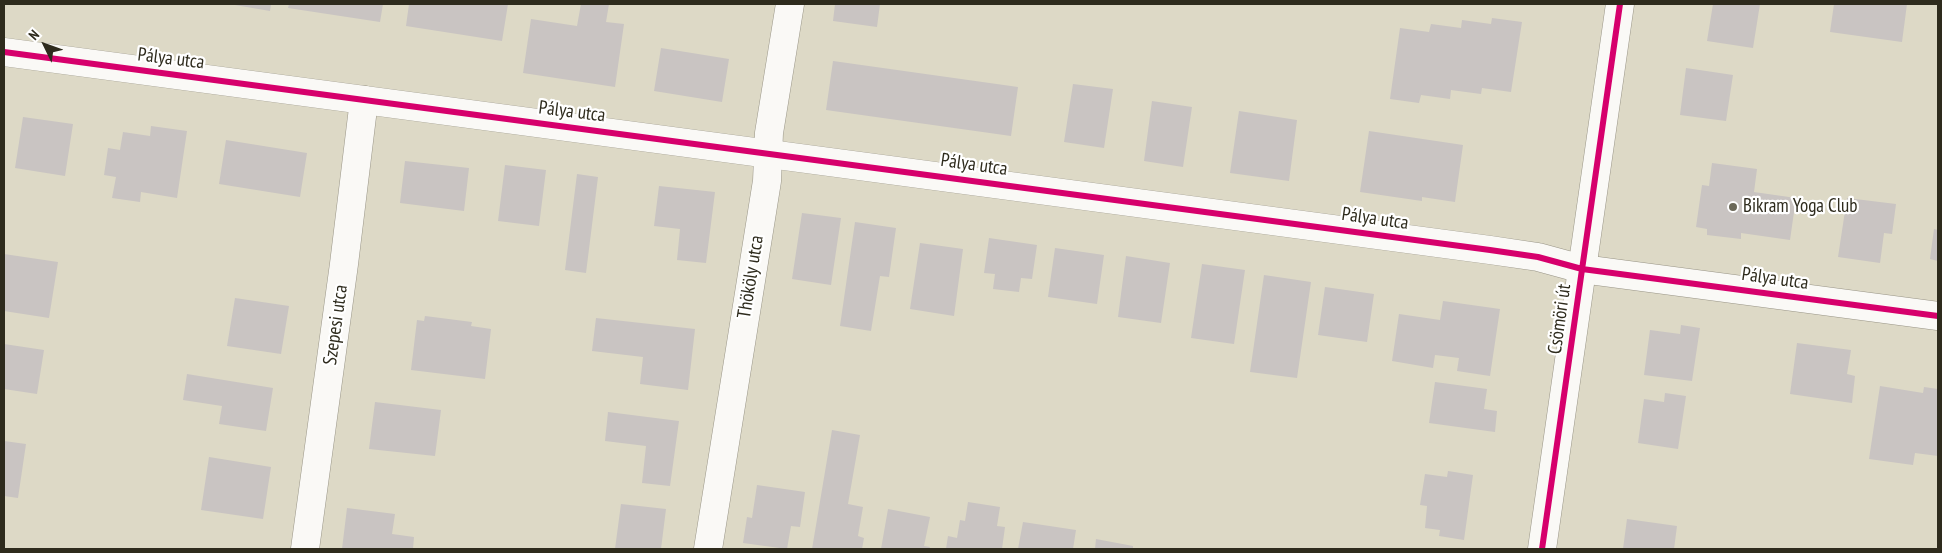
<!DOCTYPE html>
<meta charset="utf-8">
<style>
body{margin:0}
#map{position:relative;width:1942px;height:553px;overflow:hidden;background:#ddd9c6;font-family:"PT Sans Narrow",sans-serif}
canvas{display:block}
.frame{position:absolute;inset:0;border:5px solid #2e2b1d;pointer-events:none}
.north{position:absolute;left:20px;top:20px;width:50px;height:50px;-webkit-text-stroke:4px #fff;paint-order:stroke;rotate:312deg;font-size:14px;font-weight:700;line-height:20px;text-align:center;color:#2e2b1d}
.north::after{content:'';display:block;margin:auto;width:18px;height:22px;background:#2e2b1d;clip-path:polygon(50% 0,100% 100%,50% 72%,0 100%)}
</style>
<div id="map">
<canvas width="1942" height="553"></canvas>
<div class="frame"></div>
<div class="north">N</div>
</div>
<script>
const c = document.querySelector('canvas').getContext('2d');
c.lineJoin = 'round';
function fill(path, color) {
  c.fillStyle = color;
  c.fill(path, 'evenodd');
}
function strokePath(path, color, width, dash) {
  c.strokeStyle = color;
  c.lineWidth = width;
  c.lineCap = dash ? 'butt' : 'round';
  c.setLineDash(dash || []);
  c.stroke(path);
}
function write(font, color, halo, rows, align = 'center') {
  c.font = font + ' "PT Sans Narrow",sans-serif';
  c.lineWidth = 4.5;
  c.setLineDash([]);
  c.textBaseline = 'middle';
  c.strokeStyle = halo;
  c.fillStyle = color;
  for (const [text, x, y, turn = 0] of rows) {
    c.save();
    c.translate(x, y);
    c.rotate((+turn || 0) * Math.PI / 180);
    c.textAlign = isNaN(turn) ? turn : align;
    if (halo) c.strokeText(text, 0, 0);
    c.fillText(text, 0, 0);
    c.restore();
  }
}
fill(new Path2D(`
 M 229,4 L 271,4 L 270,11 Z
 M 289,4 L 383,4 L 380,22 L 288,8 Z
 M 409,4 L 508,4 L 502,41 L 406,26 Z
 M 581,4 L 609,4 L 606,22 L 624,24 L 615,87 L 523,73 L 531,19 L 577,26 Z
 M 835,4 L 880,4 L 877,27 L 833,21 Z
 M 1713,4 L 1760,4 L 1753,48 L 1707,41 Z
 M 1834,4 L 1907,4 L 1902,42 L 1830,32 Z
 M 1492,18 L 1522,22 L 1511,92 L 1482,88 L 1481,94 L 1451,90 L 1450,99 L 1421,95 L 1419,103 L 1390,99 L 1400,28 L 1429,32 L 1431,24 L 1461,28 L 1462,20 L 1491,24 Z
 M 661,48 L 729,59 L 722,102 L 654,91 Z
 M 833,61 L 1018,87 L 1011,136 L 826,110 Z
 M 1686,68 L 1733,75 L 1726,121 L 1680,115 Z
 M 1073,84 L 1113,89 L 1104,148 L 1064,142 Z
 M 1152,101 L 1192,107 L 1183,167 L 1144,161 Z
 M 1239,111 L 1297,120 L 1289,181 L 1230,173 Z
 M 23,117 L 73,124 L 65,176 L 15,168 Z
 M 151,126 L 187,131 L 177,198 L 141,192 L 140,202 L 112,198 L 116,177 L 104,175 L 108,148 L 120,150 L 123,132 L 150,136 Z
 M 1369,131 L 1463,145 L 1455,202 L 1422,197 L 1422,201 L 1360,192 Z
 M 226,140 L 307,153 L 300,197 L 219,184 Z
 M 405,161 L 469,168 L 464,211 L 400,203 Z
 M 1712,163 L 1757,169 L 1754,192 L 1796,198 L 1790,240 L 1741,233 L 1741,239 L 1707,235 L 1707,229 L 1696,227 L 1702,185 L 1709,186 Z
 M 505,165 L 546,170 L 539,226 L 498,221 Z
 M 577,174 L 598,177 L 586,273 L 565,270 Z
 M 659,186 L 715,192 L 706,263 L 677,260 L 680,229 L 654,226 Z
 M 1847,198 L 1896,204 L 1892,234 L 1884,233 L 1880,263 L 1838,257 Z
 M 802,213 L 841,218 L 831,285 L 792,279 Z
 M 855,222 L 896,228 L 889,277 L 880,276 L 871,331 L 840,326 Z
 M 1934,229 L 1938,230 L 1938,261 L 1930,259 Z
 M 989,238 L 1037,245 L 1032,279 L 1021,278 L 1019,292 L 993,289 L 995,274 L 984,273 Z
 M 920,243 L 963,249 L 954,316 L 910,309 Z
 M 1055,248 L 1104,255 L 1097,304 L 1048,297 Z
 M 4,254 L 58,262 L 49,318 L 4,311 Z
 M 1126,256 L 1170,263 L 1161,323 L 1118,317 Z
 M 1202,264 L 1245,270 L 1234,344 L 1191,338 Z
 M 1264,275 L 1311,282 L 1297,378 L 1250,372 Z
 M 1325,287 L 1374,294 L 1367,342 L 1318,335 Z
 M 235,298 L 289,306 L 281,354 L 227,346 Z
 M 1443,301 L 1500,309 L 1490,376 L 1457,371 L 1459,358 L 1435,355 L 1433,368 L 1392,361 L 1399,314 L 1440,320 Z
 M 425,316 L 472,322 L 471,326 L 491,329 L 485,379 L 411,370 L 417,320 L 424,321 Z
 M 596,318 L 695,329 L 688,390 L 640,384 L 643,357 L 592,351 Z
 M 1681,325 L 1700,328 L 1692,381 L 1644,375 L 1650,330 L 1680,334 Z
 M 1797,343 L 1851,350 L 1847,374 L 1855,376 L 1852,403 L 1790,394 Z
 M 4,344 L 44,350 L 37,394 L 4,389 Z
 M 187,374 L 273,388 L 266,431 L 219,424 L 222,406 L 183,400 Z
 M 1435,382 L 1487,389 L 1484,409 L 1497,411 L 1495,432 L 1429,423 Z
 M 1880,386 L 1923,393 L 1924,387 L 1938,389 L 1938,456 L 1915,453 L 1913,465 L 1869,459 Z
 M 1665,393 L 1686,396 L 1678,449 L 1638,443 L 1644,399 L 1664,402 Z
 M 375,402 L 441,410 L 435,456 L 369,449 Z
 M 608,412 L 679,421 L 670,486 L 642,483 L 646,446 L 605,441 Z
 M 832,430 L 860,435 L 848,504 L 863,507 L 858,536 L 864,538 L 862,549 L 812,549 Z
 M 4,441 L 26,444 L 18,498 L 4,496 Z
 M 209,457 L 271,467 L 263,519 L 201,510 Z
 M 1448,471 L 1473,475 L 1464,540 L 1439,536 L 1440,530 L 1425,528 L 1427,506 L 1420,505 L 1425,474 L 1447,477 Z
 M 757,485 L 805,492 L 800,527 L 791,526 L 787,549 L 743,543 L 747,517 L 752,518 Z
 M 968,502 L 1000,507 L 997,526 L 1005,527 L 1002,549 L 946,549 L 948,536 L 957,538 L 960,520 L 965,521 Z
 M 621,504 L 666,509 L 661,549 L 615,549 Z
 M 347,508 L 395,514 L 392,534 L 414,537 L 413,549 L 342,549 Z
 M 888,509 L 930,517 L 924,546 L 930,547 L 929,549 L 881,549 Z
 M 1627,519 L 1677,526 L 1674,549 L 1623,549 Z
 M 1023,522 L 1076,530 L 1073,549 L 1018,549 Z
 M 1096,539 L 1133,546 L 1133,549 L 1095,549 Z`), '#c9c4c2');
const minor = new Path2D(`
 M 1582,269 L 1938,316
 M 305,549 L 344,264 L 364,100
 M 708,549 L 767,181 L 769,133 L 790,4`);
const tertiary = new Path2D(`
 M 4,52 L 1490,250 L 1538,257 L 1582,269`);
const secondary = new Path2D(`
 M 1542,549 L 1620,4`);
strokePath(minor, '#989486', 29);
strokePath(tertiary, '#989486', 29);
strokePath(secondary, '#989486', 29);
strokePath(minor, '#faf9f6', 28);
strokePath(tertiary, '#faf9f6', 28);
strokePath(secondary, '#faf9f6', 28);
strokePath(new Path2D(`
 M 4,52 L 1490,250 L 1538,257 L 1582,269 L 1938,316
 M 1542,549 L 1620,4`), '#d6006c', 6);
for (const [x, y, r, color] of [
 [1733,207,5,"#6b6858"]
]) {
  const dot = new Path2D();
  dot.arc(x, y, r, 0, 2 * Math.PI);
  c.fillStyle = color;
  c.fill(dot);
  strokePath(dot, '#fff', 2);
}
write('19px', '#2e2b1d', '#fff', [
 ["Pálya utca",171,59,7],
 ["Pálya utca",572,112,7],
 ["Pálya utca",974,165,8],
 ["Pálya utca",1375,219,8],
 ["Thököly utca",751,277,-81],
 ["Pálya utca",1775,279,8],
 ["Csömöri út",1560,319,-82],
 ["Szepesi utca",336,325,-82]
]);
write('19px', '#2e2b1d', '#fff', [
 ["Bikram Yoga Club",1743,207]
], 'left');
</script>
